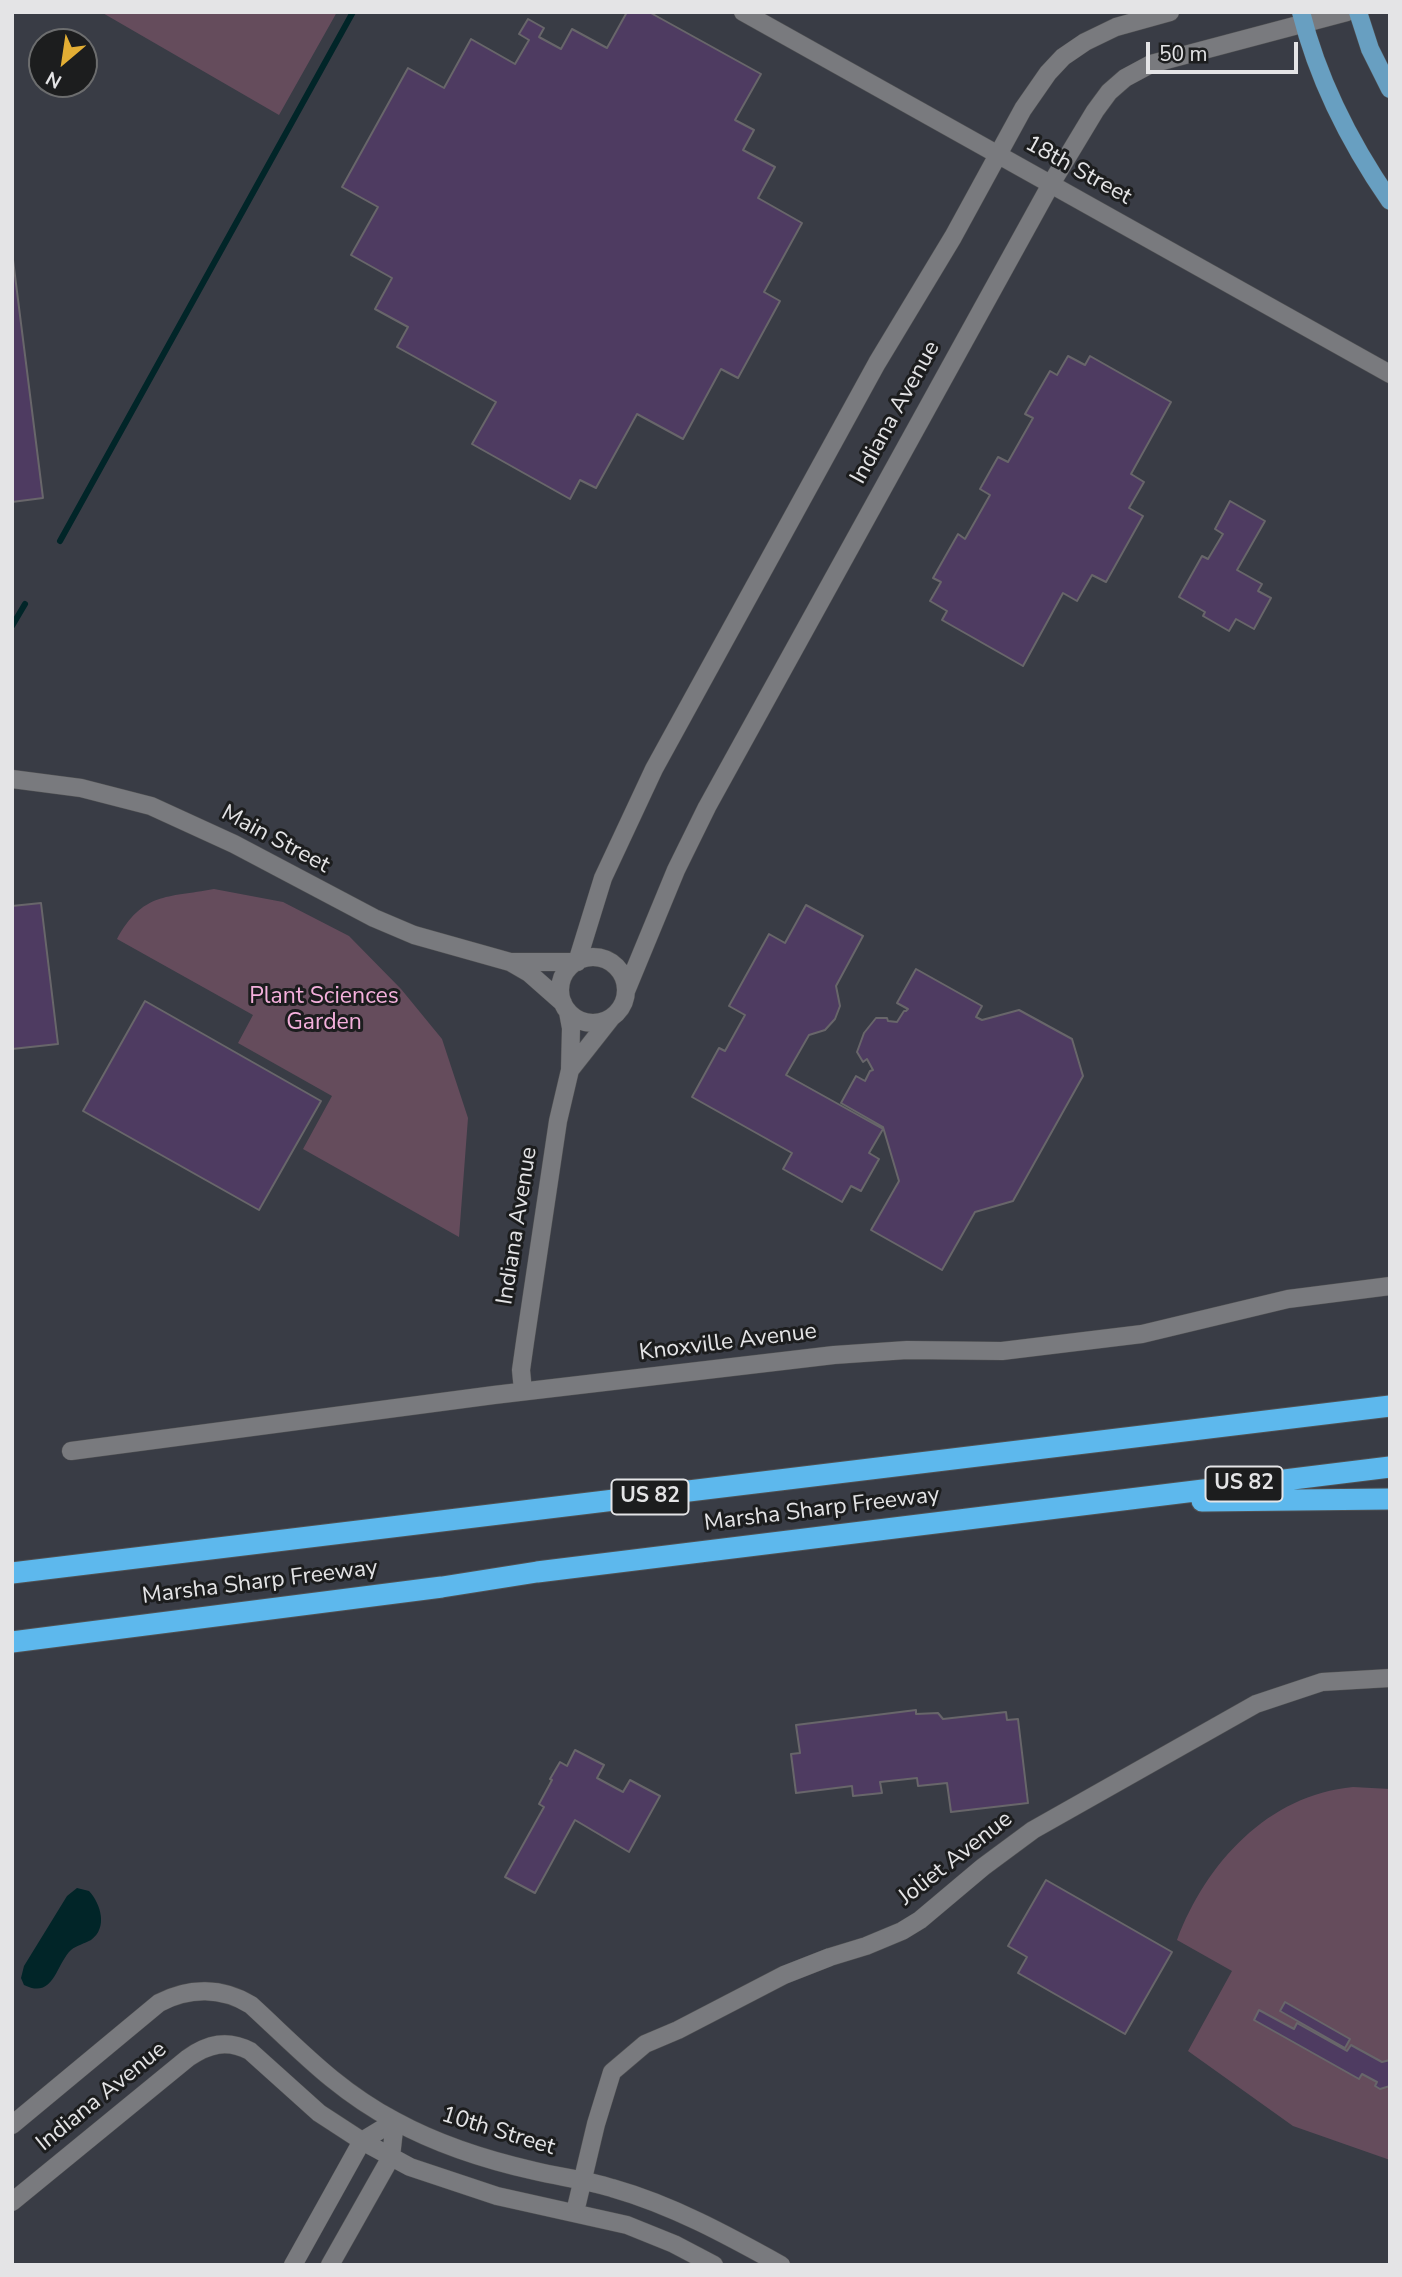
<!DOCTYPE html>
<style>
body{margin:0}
#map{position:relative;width:1402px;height:2277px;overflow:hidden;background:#343538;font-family:"Nunito Sans",sans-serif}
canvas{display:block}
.frame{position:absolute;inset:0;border:14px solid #e4e4e6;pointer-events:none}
.north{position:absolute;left:28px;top:28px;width:70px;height:70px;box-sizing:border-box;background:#1c1d1e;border:2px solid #6c6d6e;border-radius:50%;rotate:209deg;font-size:19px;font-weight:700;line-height:28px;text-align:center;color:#e4e4e6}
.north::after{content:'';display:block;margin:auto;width:24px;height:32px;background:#e3ae34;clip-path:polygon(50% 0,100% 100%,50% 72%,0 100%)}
.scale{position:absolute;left:1146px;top:42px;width:152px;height:32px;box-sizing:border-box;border:4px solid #e4e4e6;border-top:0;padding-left:9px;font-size:21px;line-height:24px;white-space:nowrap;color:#e4e4e6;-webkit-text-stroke:5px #1c1d1e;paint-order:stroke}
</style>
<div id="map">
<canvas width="1402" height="2277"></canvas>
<div class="frame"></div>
<div class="north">N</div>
<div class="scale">50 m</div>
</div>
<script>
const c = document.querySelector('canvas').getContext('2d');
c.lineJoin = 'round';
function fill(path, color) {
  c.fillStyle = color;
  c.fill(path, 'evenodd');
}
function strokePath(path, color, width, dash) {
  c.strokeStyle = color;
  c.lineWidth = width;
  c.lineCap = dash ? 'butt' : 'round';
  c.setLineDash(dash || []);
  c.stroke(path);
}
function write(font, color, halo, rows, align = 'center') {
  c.font = font + ' "Nunito Sans",sans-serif';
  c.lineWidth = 6;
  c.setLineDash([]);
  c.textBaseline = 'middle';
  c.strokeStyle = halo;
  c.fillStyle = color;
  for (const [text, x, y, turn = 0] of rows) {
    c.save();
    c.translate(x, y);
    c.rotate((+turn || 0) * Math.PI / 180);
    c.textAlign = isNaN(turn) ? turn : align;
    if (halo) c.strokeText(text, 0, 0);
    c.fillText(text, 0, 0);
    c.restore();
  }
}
fill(new Path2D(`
 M 12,12 L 1390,12 L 1390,2265 L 12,2265 ZM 42,42 L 84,42 L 84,84 L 42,84 Z`), '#393c45');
fill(new Path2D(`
 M 101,12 L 337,12 L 279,115 Z
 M 214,889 L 283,902 L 349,936 L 401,989 L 442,1039 L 468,1118 L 459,1237 L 303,1149 L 332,1096 L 238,1043 L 253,1015 L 117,939 C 143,892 166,898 214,889 Z
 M 1353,1787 L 1390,1789 L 1390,2160 L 1293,2126 L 1188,2051 L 1232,1971 L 1177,1940 C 1206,1863 1268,1795 1353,1787 Z`), '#654c5c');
fill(new Path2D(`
 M 77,1888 L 89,1891 C 101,1904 108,1928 91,1940 C 84,1944 77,1945 71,1950 C 56,1964 54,2000 24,1985 L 21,1978 L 24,1966 L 67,1896 Z`), '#012528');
strokePath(new Path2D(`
 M 60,541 L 353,12
 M 12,626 L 25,604`), '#012528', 6);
const building = new Path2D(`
 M 627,12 L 649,12 L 761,74 L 735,120 L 754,130 L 743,150 L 775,167 L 758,198 L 802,223 L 764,292 L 780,301 L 738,378 L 721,369 L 683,439 L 637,414 L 596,488 L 580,480 L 570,499 L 472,444 L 496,402 L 397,347 L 408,327 L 375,309 L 392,278 L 351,255 L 378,207 L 342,187 L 408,68 L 444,88 L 471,39 L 515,64 L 529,40 L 519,34 L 528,19 L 544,28 L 539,37 L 561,49 L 572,29 L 607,48 Z
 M 12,252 L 43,498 L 12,502 Z
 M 1068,356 L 1085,365 L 1090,356 L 1171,402 L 1131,474 L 1144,482 L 1129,508 L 1143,516 L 1106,582 L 1092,575 L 1077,601 L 1063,593 L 1023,666 L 942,620 L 947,611 L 930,601 L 941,582 L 933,578 L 958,534 L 965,539 L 990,495 L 980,489 L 998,457 L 1008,462 L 1033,418 L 1025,414 L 1050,371 L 1057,375 Z
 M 1230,501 L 1265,521 L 1237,570 L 1262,584 L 1258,591 L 1271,598 L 1254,629 L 1236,619 L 1229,631 L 1203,616 L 1205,612 L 1179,597 L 1202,556 L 1208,559 L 1223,534 L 1215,529 Z
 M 41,903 L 58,1044 L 12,1049 L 12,906 Z
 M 806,905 L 863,936 L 836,986 L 840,1006 L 835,1019 L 825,1030 L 809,1035 L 786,1075 L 883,1129 L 869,1153 L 879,1159 L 861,1191 L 851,1186 L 842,1202 L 783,1169 L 792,1153 L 692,1097 L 719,1048 L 725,1051 L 745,1015 L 729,1006 L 769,934 L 785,943 Z
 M 916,969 L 982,1006 L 976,1017 L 982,1020 L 1019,1010 L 1072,1039 L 1083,1076 L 1013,1201 L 975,1212 L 942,1270 L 871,1230 L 899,1181 L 883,1127 L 841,1103 L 856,1076 L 865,1081 L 870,1071 L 873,1070 L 867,1059 L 863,1062 L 857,1052 L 864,1033 L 876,1018 L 887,1018 L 888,1021 L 897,1022 L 904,1011 L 906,1011 L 908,1009 L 897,1003 Z
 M 145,1001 L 321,1101 L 259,1210 L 83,1111 Z
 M 916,1710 L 916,1714 L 938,1713 L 943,1719 L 1006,1712 L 1007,1720 L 1018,1719 L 1028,1803 L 951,1812 L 947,1783 L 918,1786 L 917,1778 L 880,1782 L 882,1793 L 853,1796 L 852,1786 L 796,1793 L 791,1754 L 800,1753 L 796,1725 Z
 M 575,1750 L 604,1765 L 597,1778 L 623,1792 L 630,1780 L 660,1796 L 629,1852 L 575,1820 L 535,1893 L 505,1877 L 544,1807 L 539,1804 L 552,1780 L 550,1779 L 560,1762 L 567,1766 Z
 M 1046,1880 L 1172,1952 L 1125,2034 L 1018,1973 L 1027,1957 L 1008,1946 Z
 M 1285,2002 L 1350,2039 L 1345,2048 L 1280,2011 Z
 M 1259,2010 L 1294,2029 L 1297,2023 L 1347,2051 L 1351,2045 L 1382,2062 L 1390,2060 L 1390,2086 L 1380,2089 L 1375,2086 L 1377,2082 L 1362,2074 L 1359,2079 L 1254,2020 Z`);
fill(building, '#4e3b61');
strokePath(building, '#68666a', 2);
const minor = new Path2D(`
 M 743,12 L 1390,374
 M 12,779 L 81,788 L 151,806 L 234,844 L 374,918 L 414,935 L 510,962 L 529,973 L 563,1003
 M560 990a33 33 0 1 1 66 0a33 33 0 1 1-66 0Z
 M 510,962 L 577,962 L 603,878 L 654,769 L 877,363 L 953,237 L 1023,109 L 1048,73 L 1063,57 L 1085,42 L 1116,27 L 1170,12
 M 626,991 L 676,870 L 707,807 L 1051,184 L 1095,111 L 1109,92 L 1125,78 L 1151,64 L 1347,12
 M 570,1070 L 611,1018
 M 523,1391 L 521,1370 L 525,1342 L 558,1121 L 570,1070 L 571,1028 L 568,1012
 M 71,1451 L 494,1395 L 834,1355 L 907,1350 L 1002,1351 L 1142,1334 L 1288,1299 L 1390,1286
 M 12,2125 L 159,2003 C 189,1987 222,1987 251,2005 C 299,2049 335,2089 395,2121 C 439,2145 486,2160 535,2171 C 560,2177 587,2180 612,2188 C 672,2205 727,2235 781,2265
 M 12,2202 L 188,2058 C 208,2044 227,2039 250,2051 L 319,2113 L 362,2141 L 410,2167 L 497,2196 L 627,2225 L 674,2244 L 714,2265
 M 575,2212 L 596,2124 L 612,2072 L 645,2044 L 678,2030 L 784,1975 L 830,1957 L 866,1946 L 902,1931 L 920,1920 L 983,1867 L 1033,1830 L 1256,1704 L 1322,1682 L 1390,1678
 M 293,2265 L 362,2141 L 395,2121
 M 330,2265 L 391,2157 L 395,2121`);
const major = new Path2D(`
 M 1301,12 C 1318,80 1350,143 1390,201
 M 1358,12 L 1370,49 L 1390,89`);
const highway = new Path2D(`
 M 1202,1501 L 1390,1499
 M 12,1573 L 1390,1406
 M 12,1642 L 442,1587 L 537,1572 L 1390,1467`);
strokePath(minor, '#505153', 19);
strokePath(major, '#505153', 19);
strokePath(highway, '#505153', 23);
strokePath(minor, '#797a7e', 18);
strokePath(major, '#689fc1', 18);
strokePath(highway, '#5db8ed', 21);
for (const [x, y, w] of [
 [1244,1484,77],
 [650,1497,77]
]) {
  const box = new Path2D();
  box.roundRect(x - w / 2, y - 17.5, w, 35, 5);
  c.fillStyle = '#1c1d1e';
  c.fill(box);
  strokePath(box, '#e4e4e6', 2);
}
write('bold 21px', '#e4e4e6', null, [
 ["US 82",1244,1484],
 ["US 82",650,1497]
]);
write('23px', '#e4e4e6', '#1c1d1e', [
 ["18th Street",1078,171,29],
 ["Indiana Avenue",896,413,-61],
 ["Main Street",275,840,28],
 ["Indiana Avenue",518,1226,-81],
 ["Knoxville Avenue",728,1343,-7],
 ["Marsha Sharp Freeway",822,1510,-7],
 ["Marsha Sharp Freeway",260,1583,-7],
 ["Joliet Avenue",956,1859,-38],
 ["Indiana Avenue",102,2097,-39],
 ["10th Street",498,2132,17]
]);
write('23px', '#f4b0dc', '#1c1d1e', [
 ["Plant Sciences",324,997],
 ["Garden",324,1023]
]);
</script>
